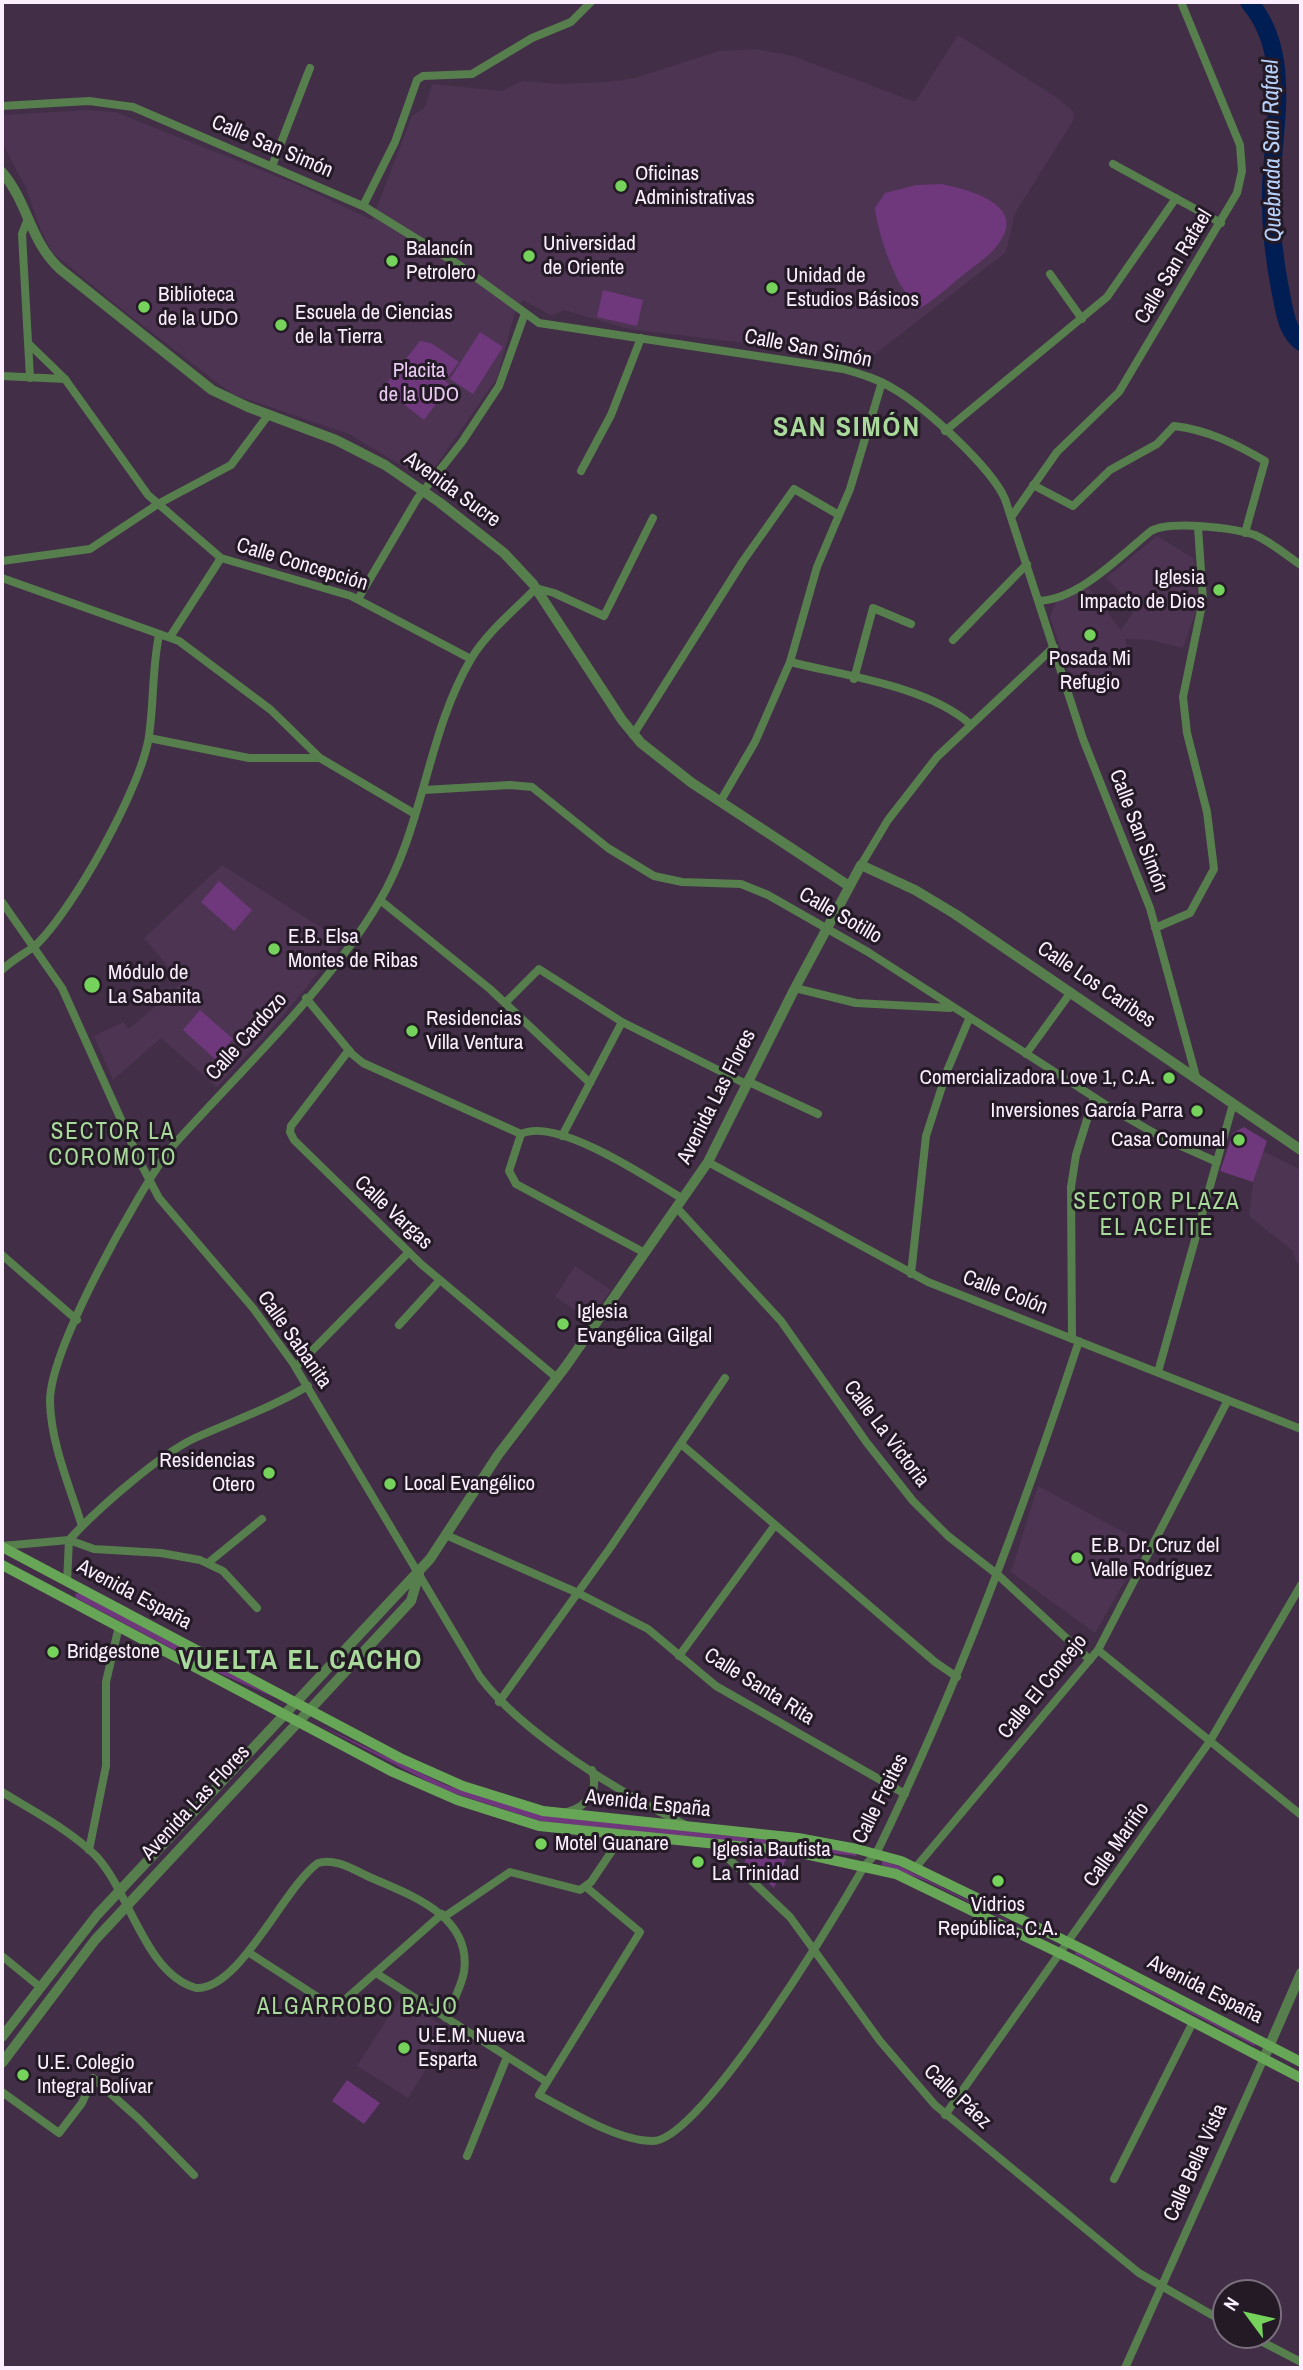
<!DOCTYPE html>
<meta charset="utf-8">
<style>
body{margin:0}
#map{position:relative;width:1303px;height:2370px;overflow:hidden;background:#422e47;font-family:"Archivo Narrow",sans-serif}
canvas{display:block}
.frame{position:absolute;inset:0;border:4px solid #fbeefe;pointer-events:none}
.north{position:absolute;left:1212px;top:2279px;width:70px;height:70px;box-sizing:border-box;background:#231a26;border:2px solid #796f7c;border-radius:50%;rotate:303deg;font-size:19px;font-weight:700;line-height:28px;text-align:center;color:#fbeefe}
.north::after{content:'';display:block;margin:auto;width:24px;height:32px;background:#75d25b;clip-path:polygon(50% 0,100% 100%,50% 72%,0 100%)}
</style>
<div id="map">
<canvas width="1303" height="2370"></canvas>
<div class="frame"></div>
<div class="north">N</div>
</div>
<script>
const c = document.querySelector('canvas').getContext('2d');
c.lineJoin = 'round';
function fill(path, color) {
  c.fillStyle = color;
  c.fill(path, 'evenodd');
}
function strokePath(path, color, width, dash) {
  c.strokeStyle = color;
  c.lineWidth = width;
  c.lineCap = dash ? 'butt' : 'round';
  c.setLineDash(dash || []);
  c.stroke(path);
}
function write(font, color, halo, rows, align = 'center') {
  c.font = font + ' "Archivo Narrow",sans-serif';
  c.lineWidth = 6;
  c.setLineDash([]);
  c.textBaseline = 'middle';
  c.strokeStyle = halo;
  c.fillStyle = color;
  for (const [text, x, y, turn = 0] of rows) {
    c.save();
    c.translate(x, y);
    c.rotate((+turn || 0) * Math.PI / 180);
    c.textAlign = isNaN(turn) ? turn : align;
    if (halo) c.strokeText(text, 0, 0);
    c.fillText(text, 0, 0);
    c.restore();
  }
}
fill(new Path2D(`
 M 958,35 L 1056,97 L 1074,112 L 1073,121 L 1015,213 L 1006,252 L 861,365 L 803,350 L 629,329 L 564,310 L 552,316 L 523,300 L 515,312 L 497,378 L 426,480 L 349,434 L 232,394 L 119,307 L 53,253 L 41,231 L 26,188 L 2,142 L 2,115 L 88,110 L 115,112 L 296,184 L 372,220 L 412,116 L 425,107 L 432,84 L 502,91 L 522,81 L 560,84 L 607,82 L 635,78 L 719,51 L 755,49 L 793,56 L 915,102 Z
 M 1157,536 L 1193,558 L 1197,568 L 1196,611 L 1183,648 L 1150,640 L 1125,639 L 1130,662 L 1074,688 L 1050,617 L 1056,601 L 1088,587 L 1121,630 L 1136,608 L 1106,578 Z
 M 222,865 L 344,942 L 275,1025 L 217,1087 L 161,1038 L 113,1080 L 94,1036 L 123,1022 L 129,1029 L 182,983 L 144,938 Z
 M 1263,1151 L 1301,1170 L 1301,1265 L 1297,1263 L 1292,1250 L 1249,1216 L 1253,1184 Z
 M 575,1266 L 611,1290 L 589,1319 L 555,1297 Z
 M 1038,1486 L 1146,1544 L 1095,1633 L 1011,1572 Z
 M 400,1999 L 450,2030 L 408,2098 L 357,2066 Z`), '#4d3453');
fill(new Path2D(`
 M 941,184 C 971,190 1031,206 996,247 C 987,258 974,266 963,275 C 949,286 935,300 920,308 C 897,293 878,235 875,208 L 885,193 L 917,185 Z
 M 603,290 L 643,300 L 637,326 L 597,317 Z
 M 480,332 L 503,347 L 473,394 L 450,379 Z
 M 420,341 L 431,343 L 459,362 L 445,381 L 450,385 L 424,420 L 383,388 Z
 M 219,881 L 252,910 L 234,931 L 201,902 Z
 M 200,1010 L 233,1039 L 215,1059 L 183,1030 Z
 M 1244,1127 L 1267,1141 L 1253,1182 L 1220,1171 L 1233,1133 Z
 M 79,1593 L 278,1699 L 212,1670 L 76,1598 L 75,1594 Z
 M 317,1724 L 446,1785 L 542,1815 L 797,1843 L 855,1853 L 857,1856 L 540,1821 L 444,1790 Z
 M 750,1854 L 786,1859 L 774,1888 L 745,1863 L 745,1858 Z
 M 882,1861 L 899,1866 L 1055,1944 L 926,1881 L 882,1865 Z
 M 1076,1952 L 1255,2044 L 1255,2046 L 1075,1954 Z
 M 347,2080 L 380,2103 L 364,2124 L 332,2101 Z`), '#6f387d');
strokePath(new Path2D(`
 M 1249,2 C 1293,53 1273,127 1271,188 C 1270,224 1274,259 1281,294 C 1285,312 1286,330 1301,342`), '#001e53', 18);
strokePath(new Path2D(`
 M 2,106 L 89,101 L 133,107 L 365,207 L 459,265 L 539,323 L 843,369 C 861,374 878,379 894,389 C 925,407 991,467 1005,499 L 1083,739 L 1150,908 L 1197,1080
 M 1113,164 L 1221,223
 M 272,166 L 310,68
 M 363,206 L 395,142 L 417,80 L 423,76 L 472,74 L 532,38 L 571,22 L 591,2
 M 27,221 L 22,234 L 30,378
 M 1050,274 L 1082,319
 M 29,344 L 65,379 L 148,495 L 221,558 L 351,596 L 471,659
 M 2,376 L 65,379
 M 945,431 L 1107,297 L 1176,198
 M 581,471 L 611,415 L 641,338
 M 1033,485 L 1073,506 L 1110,470 L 1157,444 L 1174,426 C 1208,430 1236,444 1265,461 L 1245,533
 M 1012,516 L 1057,452 L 1119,392 L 1237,193 L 1242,171 L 1240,145 L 1181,2
 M 2,561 L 90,549 L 158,504 L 231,465 L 269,414
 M 2,578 L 179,641 L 271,710 L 320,758 L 415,814
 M 358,599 L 417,499 L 462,442 L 499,386 L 525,313
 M 1039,601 C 1080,599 1120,556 1151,531 C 1170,520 1234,528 1255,535 C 1271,542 1286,555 1301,565
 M 170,637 L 221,558
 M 953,640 L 1027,564
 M 790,662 C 846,676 927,686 970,724
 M 854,679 L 873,608 L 911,624
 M 633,735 L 743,561 L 794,489 L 839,515
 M 149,738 L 249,758 L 320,758
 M 424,790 L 510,785 L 532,787 L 608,848 L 654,876 L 682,882 L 741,884 L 768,895 L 868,952 L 1114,1110 L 1161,1137 L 1217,1162
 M 720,802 L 755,742 L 790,662 L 817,567 L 850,489 L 882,382
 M 861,865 L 888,820 L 937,757 L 1054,647
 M 380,900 L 490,989 L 590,1083
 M 2,902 L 62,988 L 141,1164 L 159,1198 L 253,1308 L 293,1363 L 480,1677 C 522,1733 621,1794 684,1824
 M 1155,928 L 1190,913 L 1214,869 L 1207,812 L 1187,733 L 1183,697 L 1203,600 L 1198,527
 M 2,970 C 12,960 26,953 36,945 C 73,910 142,786 149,736 C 154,702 152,669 159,635
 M 795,988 L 856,1003 L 950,1008
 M 306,998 L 352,1054 L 363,1063 L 521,1134 C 557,1116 651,1180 683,1199
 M 505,1003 L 539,969 L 622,1022 L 746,1084
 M 349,1050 L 291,1126 L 290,1132 L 294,1140 L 421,1264 L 557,1378
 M 1026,1054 L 1071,992
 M 747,1081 L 818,1114
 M 521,1134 L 509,1171 L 516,1184 L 645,1253
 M 562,1136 L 622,1022
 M 708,1162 L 928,1282 L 1301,1429
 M 677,1208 L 781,1321 L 867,1443 L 913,1501 L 948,1536 L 998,1575 L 1090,1660
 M 2,1255 L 77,1320
 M 911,1274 L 926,1136 L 947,1071 L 969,1019
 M 399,1325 L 440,1280
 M 1072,1339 L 1071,1187 L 1076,1155 L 1094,1097
 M 296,1367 L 409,1252
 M 1158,1372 L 1233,1104
 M 681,1444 L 935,1662 L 957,1677
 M 82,1526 C 70,1487 51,1444 50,1402 C 49,1350 137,1194 170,1149 C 239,1072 327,990 379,902 C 424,827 427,733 471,659 C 487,632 515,610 536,588 L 554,593 L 604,616 L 653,518
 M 446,1535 L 578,1593 L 648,1629 L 716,1686 L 905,1794
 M 2,1546 L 69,1540 L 94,1549 L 161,1553 L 200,1560 L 223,1571 L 257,1608
 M 208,1563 L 262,1519
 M 67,1582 L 69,1540 C 96,1510 159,1455 195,1438 C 235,1420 269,1409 308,1386
 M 1098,1650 L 1301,1815
 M 679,1656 L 775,1525
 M 499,1702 L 610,1548 L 725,1378
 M 2,1792 C 33,1811 70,1830 96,1856 C 130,1892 145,1974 196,1988 C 240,1990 284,1887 318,1863 C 336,1857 357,1872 374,1879 C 413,1896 472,1917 464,1972 C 461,1988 452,2003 446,2018
 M 567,1812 C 588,1806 599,1791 592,1770
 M 713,1844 L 790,1917 L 880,2041 L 935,2105 L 1139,2273 L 1226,2323
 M 89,1850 L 106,1766 L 106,1682 L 119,1626
 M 916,1867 L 1098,1650 L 1228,1400
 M 586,1887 L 640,1932 L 539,2095 C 570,2111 617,2141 653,2141 C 702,2140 838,1912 865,1865 L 876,1854 C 957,1688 1021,1517 1079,1341
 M 444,1917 L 510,1872 L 580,1890 L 591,1882 L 622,1836
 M 248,1952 L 330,2005 L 338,2006 L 442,1914
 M 2,1956 L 40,1987
 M 376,1973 L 547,2082
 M 2,2092 L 59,2133 L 82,2103 L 93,2078 L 139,2119 L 194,2175
 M 945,2115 L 1210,1741 L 1301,1585
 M 467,2156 L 507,2057
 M 1114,2179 L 1193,2022
 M 1249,2335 L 1301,2362
 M 1125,2368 L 1264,2058`), '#577e4d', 8);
strokePath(new Path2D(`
 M 2,172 C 28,202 30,242 60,269 L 212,390 L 248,407 L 336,440 L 385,465 L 439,502 L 504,553 L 533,584 L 622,720 L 641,743 L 692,783 L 849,886
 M 2,2037 L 97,1915 L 430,1559 L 498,1455 L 566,1366 L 708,1162 L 795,988 L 861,865 L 915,890 L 955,914 L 1301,1150
 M 1264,2058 L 1301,1973
 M 2,2063 L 95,1940 L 411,1601 L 419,1574`), '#577e4d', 10);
strokePath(new Path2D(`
 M 2,1547 L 400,1758 L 463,1786 L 543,1811 L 798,1838 L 857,1849 L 901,1861 L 1086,1951 L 1301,2062
 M 2,1565 L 393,1772 L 457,1800 L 539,1826 L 796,1852 L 896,1874 L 1080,1963 L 1301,2078`), '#67a656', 10);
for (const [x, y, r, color] of [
 [621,186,7,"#75d25b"],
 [529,256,7,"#75d25b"],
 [392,261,7,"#75d25b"],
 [772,288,7,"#75d25b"],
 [144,307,7,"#75d25b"],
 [281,325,7,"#75d25b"],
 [1219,590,7,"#75d25b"],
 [1090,635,7,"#75d25b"],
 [274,949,7,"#75d25b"],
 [92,985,9,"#75d25b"],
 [412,1031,7,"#75d25b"],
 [1169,1078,7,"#75d25b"],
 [1197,1111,7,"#75d25b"],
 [1239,1140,7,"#75d25b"],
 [563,1324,7,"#75d25b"],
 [269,1473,7,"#75d25b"],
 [390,1484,7,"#75d25b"],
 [1077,1558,7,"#75d25b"],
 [53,1652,7,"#75d25b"],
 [541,1844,7,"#75d25b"],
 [698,1862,7,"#75d25b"],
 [998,1881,7,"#75d25b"],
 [404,2048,7,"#75d25b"],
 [23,2075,7,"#75d25b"]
]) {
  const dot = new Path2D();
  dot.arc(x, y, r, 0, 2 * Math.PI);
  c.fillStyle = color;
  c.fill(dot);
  strokePath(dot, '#231a26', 2.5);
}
write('21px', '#fbeefe', '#231a26', [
 ["Calle San Simón",272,147,23],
 ["Calle San Rafael",1174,267,-59],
 ["Calle San Simón",808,349,11],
 ["Avenida Sucre",452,490,36],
 ["Calle Concepción",302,565,17],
 ["Calle San Simón",1138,831,69],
 ["Calle Sotillo",840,916,30],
 ["Calle Los Caribes",1096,985,34],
 ["Calle Cardozo",247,1037,-48],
 ["Avenida Las Flores",717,1097,-63],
 ["Calle Vargas",393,1213,43],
 ["Calle Colón",1005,1293,21],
 ["Calle Sabanita",294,1340,55],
 ["Calle La Victoria",886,1434,53],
 ["Avenida España",134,1595,28],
 ["Calle Santa Rita",759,1687,32],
 ["Calle El Concejo",1043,1687,-51],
 ["Calle Freites",881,1799,-63],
 ["Avenida Las Flores",196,1803,-47],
 ["Avenida España",648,1804,6],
 ["Calle Mariño",1117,1845,-55],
 ["Avenida España",1205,1990,27],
 ["Calle Páez",957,2097,43],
 ["Calle Bella Vista",1196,2163,-66]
]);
write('21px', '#fbeefe', '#231a26', [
 ["Oficinas",635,174],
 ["Administrativas",635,198],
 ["Universidad",543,244],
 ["de Oriente",543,268],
 ["Balancín",406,249],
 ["Petrolero",406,273],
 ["Unidad de",786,276],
 ["Estudios Básicos",786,300],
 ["Biblioteca",158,295],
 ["de la UDO",158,319],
 ["Escuela de Ciencias",295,313],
 ["de la Tierra",295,337],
 ["Iglesia",1205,578,"right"],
 ["Impacto de Dios",1205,602,"right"],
 ["Posada Mi",1090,659,"center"],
 ["Refugio",1090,683,"center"],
 ["E.B. Elsa",288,937],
 ["Montes de Ribas",288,961],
 ["Módulo de",108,973],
 ["La Sabanita",108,997],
 ["Residencias",426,1019],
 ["Villa Ventura",426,1043],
 ["Comercializadora Love 1, C.A.",1155,1078,"right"],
 ["Inversiones García Parra",1183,1111,"right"],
 ["Casa Comunal",1225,1140,"right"],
 ["Iglesia",577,1312],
 ["Evangélica Gilgal",577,1336],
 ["Residencias",255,1461,"right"],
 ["Otero",255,1485,"right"],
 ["Local Evangélico",404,1484],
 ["E.B. Dr. Cruz del",1091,1546],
 ["Valle Rodríguez",1091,1570],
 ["Bridgestone",67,1652],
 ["Motel Guanare",555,1844],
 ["Iglesia Bautista",712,1850],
 ["La Trinidad",712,1874],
 ["Vidrios",998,1905,"center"],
 ["República, C.A.",998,1929,"center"],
 ["U.E.M. Nueva",418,2036],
 ["Esparta",418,2060],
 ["U.E. Colegio",37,2063],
 ["Integral Bolívar",37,2087]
], 'left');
write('21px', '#eacaf3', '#231a26', [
 ["Placita",419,371],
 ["de la UDO",419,395]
]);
write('italic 23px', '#b7d1fa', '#231a26', [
 ["Quebrada San Rafael",1273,151,-91]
]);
c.letterSpacing = '2px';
write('23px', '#a9da9c', '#231a26', [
 ["SECTOR LA",113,1133],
 ["COROMOTO",113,1159],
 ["SECTOR PLAZA",1157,1203],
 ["EL ACEITE",1157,1229],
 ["ALGARROBO BAJO",358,2008]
]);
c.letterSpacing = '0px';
c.letterSpacing = '2px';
write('bold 28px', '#a9da9c', '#231a26', [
 ["SAN SIMÓN",847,428],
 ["VUELTA EL CACHO",301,1661]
]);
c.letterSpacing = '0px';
</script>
